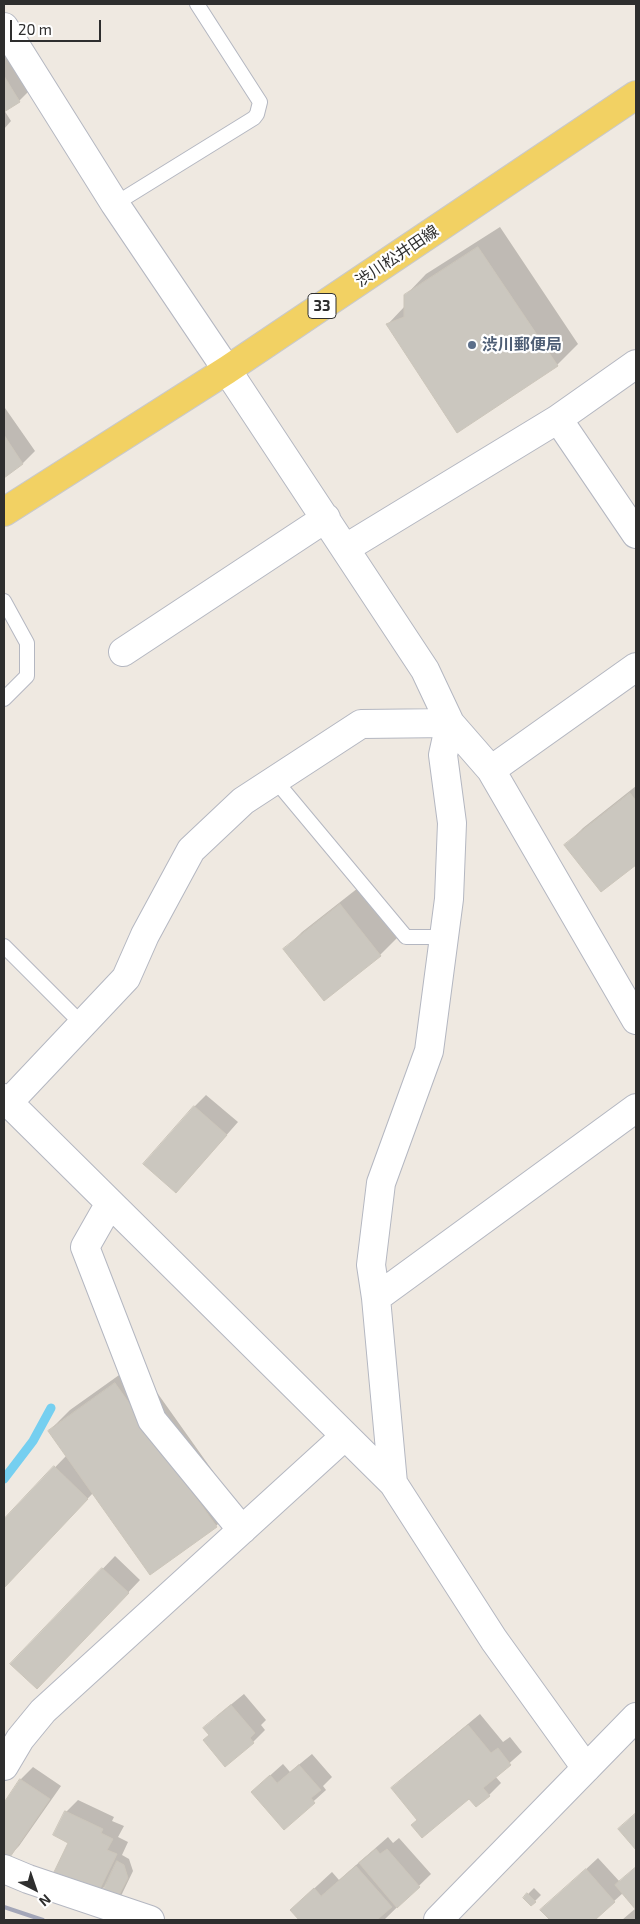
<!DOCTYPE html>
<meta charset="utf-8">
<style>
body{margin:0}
#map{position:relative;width:640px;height:1924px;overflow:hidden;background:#efe9e1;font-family:"Exo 2",sans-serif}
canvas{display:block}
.frame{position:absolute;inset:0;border:5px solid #2e2e2e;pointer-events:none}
.north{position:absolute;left:10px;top:1864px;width:50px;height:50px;-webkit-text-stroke:4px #fff;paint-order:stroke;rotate:139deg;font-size:14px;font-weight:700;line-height:20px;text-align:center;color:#2e2e2e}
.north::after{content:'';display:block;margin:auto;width:18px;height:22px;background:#2e2e2e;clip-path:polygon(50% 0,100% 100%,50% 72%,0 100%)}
.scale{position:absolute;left:10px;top:20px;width:91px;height:22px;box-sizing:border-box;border:2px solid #2e2e2e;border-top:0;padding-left:6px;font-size:15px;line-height:18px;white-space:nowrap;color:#2e2e2e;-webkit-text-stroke:4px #fff;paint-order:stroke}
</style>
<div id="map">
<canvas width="640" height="1924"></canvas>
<div class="frame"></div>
<div class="north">N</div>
<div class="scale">20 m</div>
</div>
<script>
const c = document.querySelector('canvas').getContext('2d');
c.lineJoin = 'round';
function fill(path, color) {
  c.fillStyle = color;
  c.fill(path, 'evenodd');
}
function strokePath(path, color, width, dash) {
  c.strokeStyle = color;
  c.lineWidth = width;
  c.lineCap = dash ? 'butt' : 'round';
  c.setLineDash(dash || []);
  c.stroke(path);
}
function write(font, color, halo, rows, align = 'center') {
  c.font = font + ' "Exo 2","Noto Sans JP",sans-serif';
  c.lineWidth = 4.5;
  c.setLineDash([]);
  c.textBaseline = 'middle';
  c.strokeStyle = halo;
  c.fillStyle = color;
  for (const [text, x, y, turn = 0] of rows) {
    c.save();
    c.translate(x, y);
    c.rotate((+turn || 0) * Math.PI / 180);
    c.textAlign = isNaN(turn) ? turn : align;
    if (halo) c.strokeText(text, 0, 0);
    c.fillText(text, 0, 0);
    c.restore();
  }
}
fill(new Path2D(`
 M 4,21 L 40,80 L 19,101 L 4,110 L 11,121 L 4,129 Z
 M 500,227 L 578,344 L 557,365 L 388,324 L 405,306 L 405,296 L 426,274 Z
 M 5,408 L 35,451 L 23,463 L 4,476 L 4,409 Z
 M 636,786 L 636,863 L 602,891 L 566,845 L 583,828 Z
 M 358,888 L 397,938 L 380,955 L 324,999 L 285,949 L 302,932 Z
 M 206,1095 L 238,1122 L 188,1179 L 194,1107 Z
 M 136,1363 L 237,1505 L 216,1526 L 93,1493 L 4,1586 L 4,1520 L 67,1455 L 49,1431 L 70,1410 Z
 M 115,1556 L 140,1580 L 49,1676 L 12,1664 Z
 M 244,1694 L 266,1720 L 261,1725 L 265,1730 L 253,1742 L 210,1735 L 217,1716 Z
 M 480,1714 L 503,1742 L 510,1737 L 522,1752 L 495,1776 L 501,1783 L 489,1795 L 469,1798 L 418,1819 L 393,1788 L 405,1776 Z
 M 312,1754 L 332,1777 L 323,1786 L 326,1790 L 284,1828 L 265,1780 L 283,1764 L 290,1772 Z
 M 33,1767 L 61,1786 L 19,1846 L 7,1858 L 4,1856 L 4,1805 L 21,1779 Z
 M 78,1800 L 114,1817 L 112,1821 L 124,1826 L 118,1837 L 128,1842 L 122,1855 L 129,1859 L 133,1871 L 121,1896 L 115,1902 L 106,1885 L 97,1894 L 70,1842 L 66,1812 Z
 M 388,1837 L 393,1843 L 399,1838 L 431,1874 L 384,1920 L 301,1920 L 291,1910 L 332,1872 L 339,1880 Z
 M 598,1858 L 620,1882 L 636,1867 L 636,1920 L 622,1920 L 636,1908 L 623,1893 L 593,1920 L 551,1920 L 542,1910 Z
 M 534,1888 L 541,1895 L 531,1905 L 524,1898 Z`), '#0003');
strokePath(new Path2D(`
 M 4,1479 L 33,1441 L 51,1408`), '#75cff0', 9);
const building = new Path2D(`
 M 4,76 L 20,102 L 4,112 Z
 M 478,247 L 558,366 L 457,433 L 386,324 L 404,317 L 404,295 Z
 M 4,435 L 23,464 L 4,478 Z
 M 630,793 L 636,801 L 636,865 L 601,892 L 564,845 Z
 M 340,904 L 381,956 L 324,1001 L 283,949 Z
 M 194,1106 L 227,1135 L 176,1193 L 143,1164 Z
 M 115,1383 L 217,1527 L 150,1575 L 48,1431 Z
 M 54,1466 L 88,1499 L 4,1588 L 4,1519 Z
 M 102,1568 L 129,1593 L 37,1689 L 10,1664 Z
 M 231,1705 L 255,1733 L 250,1738 L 254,1743 L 225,1767 L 203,1740 L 209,1735 L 203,1728 Z
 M 468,1725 L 491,1753 L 498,1748 L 511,1765 L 483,1788 L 490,1796 L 476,1807 L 469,1799 L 422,1838 L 411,1825 L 417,1820 L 391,1788 Z
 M 299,1765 L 321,1790 L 311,1798 L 315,1803 L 284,1830 L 251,1792 L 270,1775 L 277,1783 Z
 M 20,1779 L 50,1799 L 8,1860 L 4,1857 L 4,1803 Z
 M 65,1811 L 103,1829 L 101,1833 L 113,1839 L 107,1850 L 117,1854 L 97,1895 L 53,1874 L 68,1843 L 53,1835 Z
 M 636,1813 L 636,1850 L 618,1829 Z
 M 376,1849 L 380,1854 L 387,1849 L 420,1887 L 397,1908 L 359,1863 Z
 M 117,1861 L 124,1865 L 128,1878 L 115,1903 L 100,1897 Z
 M 356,1866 L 392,1907 L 378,1919 L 379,1920 L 299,1920 L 290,1910 L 314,1888 L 321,1896 Z
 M 636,1867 L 636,1910 L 615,1885 Z
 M 586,1869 L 615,1902 L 595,1920 L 550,1920 L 540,1910 Z
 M 527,1893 L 536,1902 L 531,1906 L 523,1898 Z`);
fill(building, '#cbc7bf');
strokePath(building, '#cbc5ba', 1);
const service = new Path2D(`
 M 115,204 L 254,118 L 257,114 L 260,102 L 197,4
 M 4,601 L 27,643 L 27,676 L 4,699
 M 275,780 L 406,937 L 444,937
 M 4,946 L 82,1024`);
const minor = new Path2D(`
 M 227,370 L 425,670 L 450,723 L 491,770 L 636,1020
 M 558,419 L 636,534
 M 346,548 L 558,419 L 636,364
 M 123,652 L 326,518
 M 491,770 L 636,667
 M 4,1098 L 393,1483 L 494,1640 L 586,1768
 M 9,1102 L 126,978 L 145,935 L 191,850 L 243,801 L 361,724 L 450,723 L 443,755 L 452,823 L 449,899 L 429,1051 L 381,1183 L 371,1265 L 376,1298 L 393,1483
 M 110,1203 L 85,1247 L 152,1420 L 242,1530
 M 376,1298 L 636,1108
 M 4,1766 L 20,1739 L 43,1711 L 345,1436
 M 4,1869 L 28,1879 L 150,1920`);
const tertiary = new Path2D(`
 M 4,27 L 115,204 L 227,370
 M 438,1920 L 636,1717`);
const primary = new Path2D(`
 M 4,512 L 227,370 L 636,95`);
strokePath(service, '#b4b7c1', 16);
strokePath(minor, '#b4b7c1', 30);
strokePath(tertiary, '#b4b7c1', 30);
strokePath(primary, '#c9c9c9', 30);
strokePath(service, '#fff', 14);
strokePath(minor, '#fff', 28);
strokePath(tertiary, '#fff', 28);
strokePath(primary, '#f2d163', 28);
strokePath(new Path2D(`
 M 4,1907 L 43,1920`), '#a3a6b8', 4);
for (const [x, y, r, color] of [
 [472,345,5,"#5c6f8a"]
]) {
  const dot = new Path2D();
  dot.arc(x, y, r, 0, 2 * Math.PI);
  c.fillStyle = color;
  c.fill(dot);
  strokePath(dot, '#fff', 2);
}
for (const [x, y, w] of [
 [322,306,28]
]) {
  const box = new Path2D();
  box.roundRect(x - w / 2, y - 12.5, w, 25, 4);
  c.fillStyle = '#fff';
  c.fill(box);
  strokePath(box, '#2e2e2e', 1);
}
write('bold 15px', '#2e2e2e', null, [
 ["33",322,306]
]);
write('16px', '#2e2e2e', '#fff', [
 ["渋川松井田線",397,256,-34]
]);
write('bold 16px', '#4e5e75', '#fff', [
 ["渋川郵便局",482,345]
], 'left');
</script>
